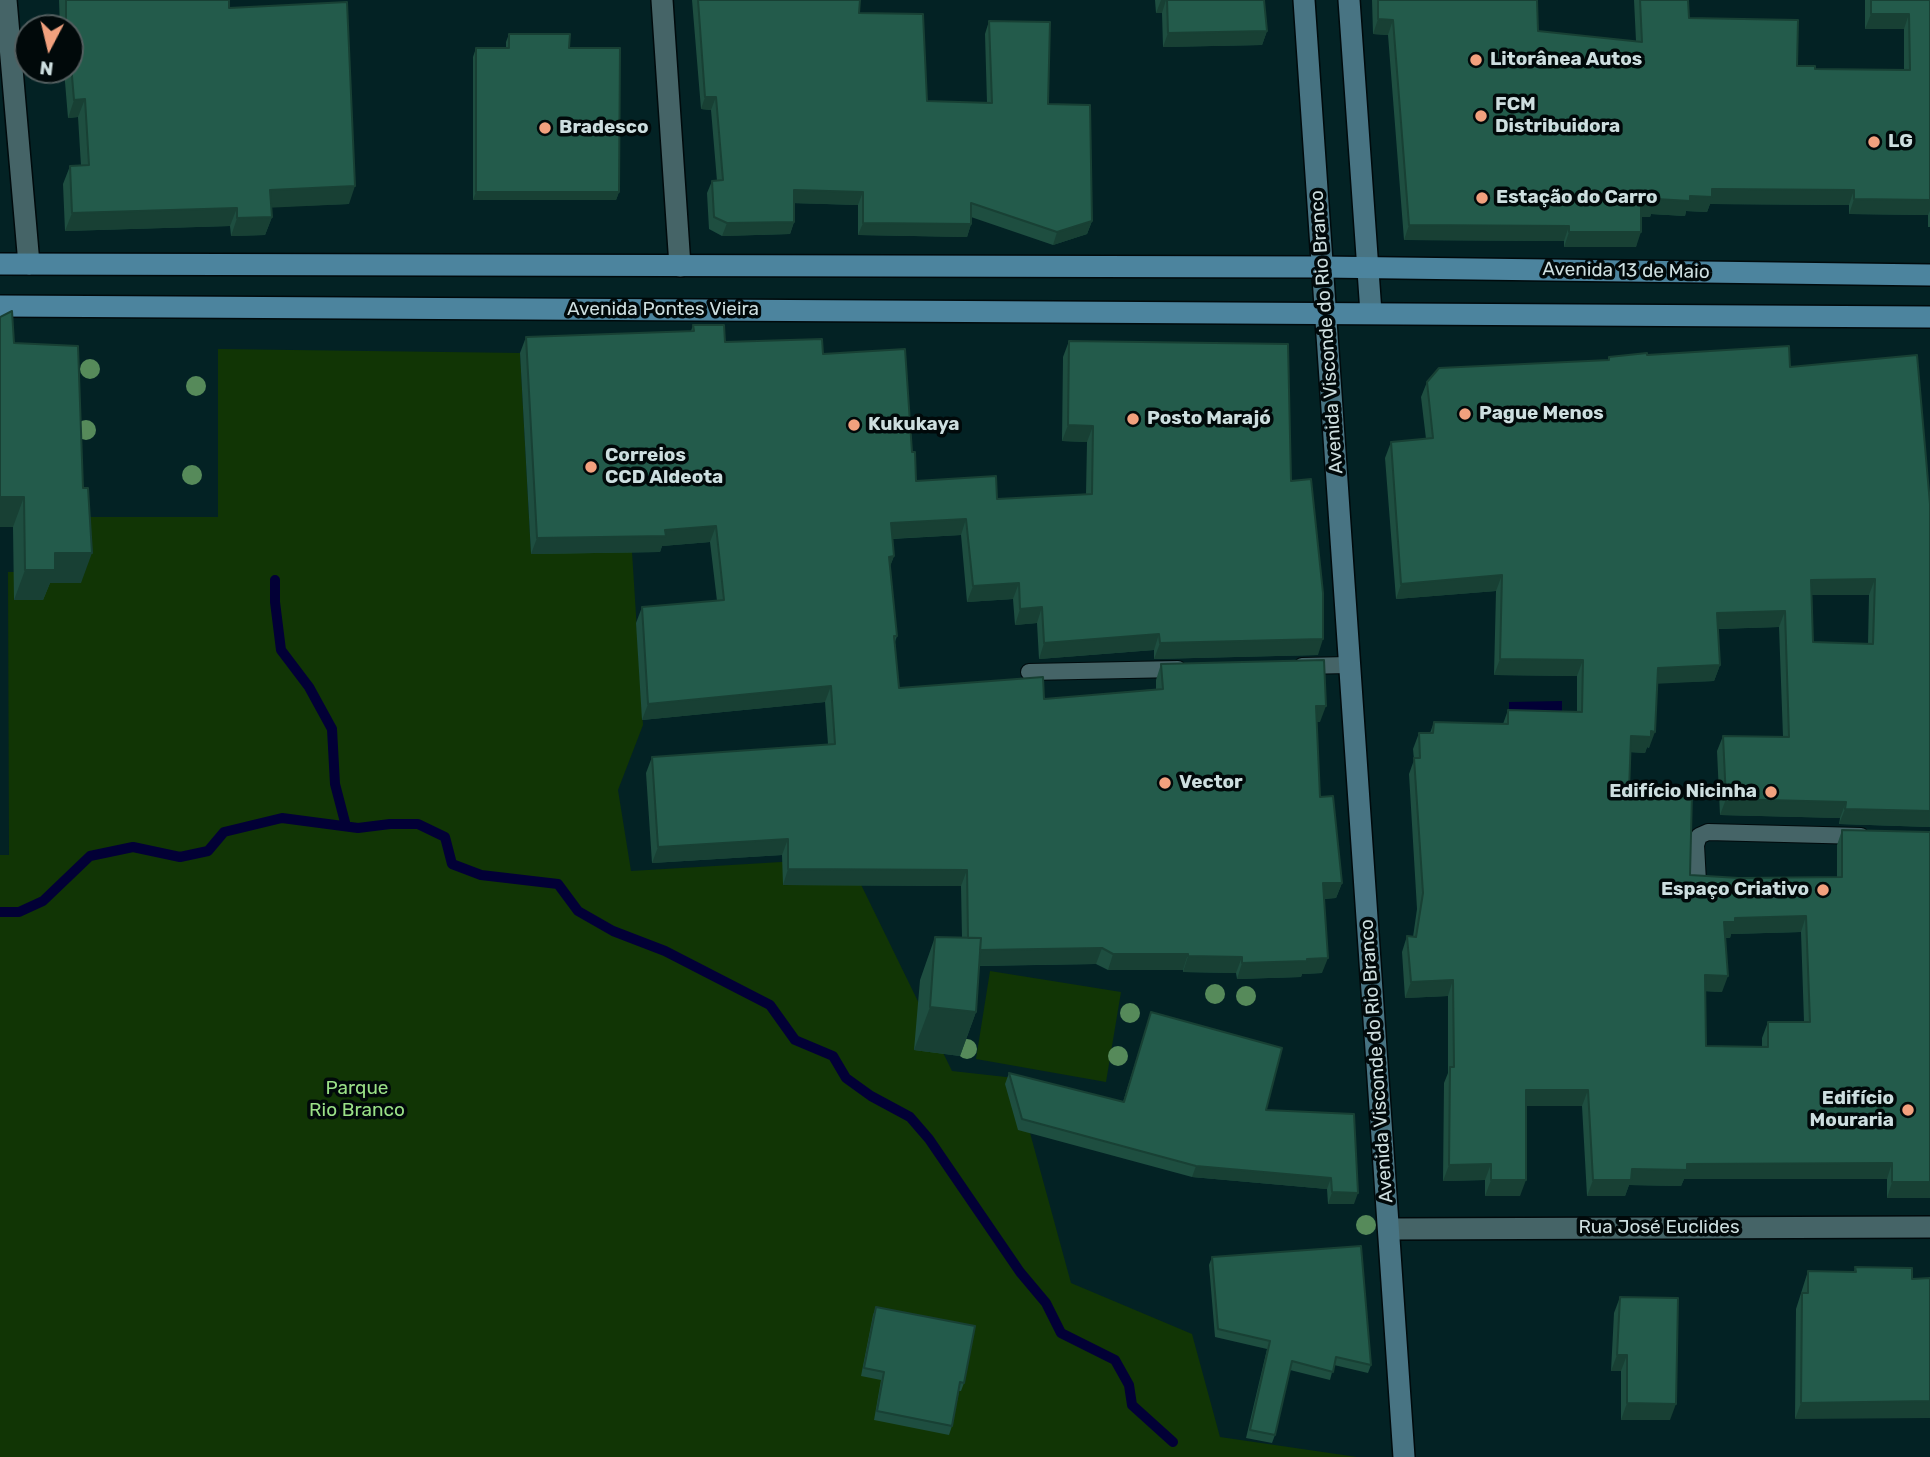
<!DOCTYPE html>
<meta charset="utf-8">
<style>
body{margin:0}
#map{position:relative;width:1930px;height:1457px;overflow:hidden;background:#032224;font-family:Rubik,sans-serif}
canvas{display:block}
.north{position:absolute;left:14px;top:14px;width:70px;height:70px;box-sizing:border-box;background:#01090a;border:2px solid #535e5f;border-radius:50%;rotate:187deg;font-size:19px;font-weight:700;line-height:28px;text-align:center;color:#cddedf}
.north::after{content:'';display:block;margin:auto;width:24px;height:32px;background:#f2a17e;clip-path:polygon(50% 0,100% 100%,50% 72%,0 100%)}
</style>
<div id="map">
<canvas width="1930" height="1457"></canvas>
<div class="north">N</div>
</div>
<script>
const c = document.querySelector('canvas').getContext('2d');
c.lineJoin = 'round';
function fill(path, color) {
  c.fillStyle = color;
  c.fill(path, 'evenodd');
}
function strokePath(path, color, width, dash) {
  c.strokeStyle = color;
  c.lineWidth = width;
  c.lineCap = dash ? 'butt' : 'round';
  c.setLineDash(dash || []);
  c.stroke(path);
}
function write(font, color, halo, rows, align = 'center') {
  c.font = font + ' Rubik,sans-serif';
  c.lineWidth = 7;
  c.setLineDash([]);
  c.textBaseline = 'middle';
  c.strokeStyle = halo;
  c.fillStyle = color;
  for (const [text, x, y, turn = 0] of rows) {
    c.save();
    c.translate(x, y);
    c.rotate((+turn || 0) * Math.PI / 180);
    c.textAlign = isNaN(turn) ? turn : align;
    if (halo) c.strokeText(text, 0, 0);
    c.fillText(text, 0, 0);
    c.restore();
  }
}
fill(new Path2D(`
 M 218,349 L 520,353 L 531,553 L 632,552 L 643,725 L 618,790 L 631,871 L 848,858 L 952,1071 L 1015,1078 L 1071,1283 L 1192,1334 L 1220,1437 L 1357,1457 L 0,1457 L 0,855 L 9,855 L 8,572 L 77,572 L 73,517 L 218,517 Z
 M 990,971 L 1121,992 L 1106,1082 L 976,1059 Z`), '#113505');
fill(new Path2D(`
 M 1562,701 L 1562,723 L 1509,724 L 1509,702 Z`), '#020036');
strokePath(new Path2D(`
 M 275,580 L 275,602 L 281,650 L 309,687 L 332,729 L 335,784 L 346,826
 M 0,912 L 19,912 L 43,901 L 90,856 L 133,847 L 180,857 L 208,851 L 224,832 L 282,818 L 358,828 L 390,824 L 418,824 L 445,837 L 452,864 L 481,875 L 558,884 L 578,911 L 613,931 L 665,951 L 770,1005 L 795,1040 L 833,1056 L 846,1078 L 871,1096 L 910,1117 L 929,1139 L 1020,1272 L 1046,1303 L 1061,1333 L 1115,1360 L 1129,1385 L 1132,1405 L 1173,1442`), '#020036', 10);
const service = new Path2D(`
 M 1302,666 L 1349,665
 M 1029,672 L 1178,669
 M 1698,882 L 1696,845 L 1699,836 L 1708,832 L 1861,836`);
const minor = new Path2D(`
 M 6,0 L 29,264
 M 662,0 L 680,266
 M 1389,1229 L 1930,1227`);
const secondary = new Path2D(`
 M 1304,0 L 1404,1457
 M 1349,0 L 1371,313`);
const primary = new Path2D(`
 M 0,264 L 1322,267 L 1930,275
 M 0,306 L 1930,317`);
strokePath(service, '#000a0c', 18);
strokePath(minor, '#000a0c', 24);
strokePath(secondary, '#000a0c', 24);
strokePath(primary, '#000a0c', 24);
strokePath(service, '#456467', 16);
strokePath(minor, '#456467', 21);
strokePath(secondary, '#487483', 21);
strokePath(primary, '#4c849e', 21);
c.fillStyle = '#568a5a';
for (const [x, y] of [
 [90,369],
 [196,386],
 [86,430],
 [192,475],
 [1215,994],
 [1246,996],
 [1130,1013],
 [967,1049],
 [1118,1056],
 [1366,1225]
]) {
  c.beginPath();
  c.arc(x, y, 10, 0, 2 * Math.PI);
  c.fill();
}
fill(new Path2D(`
 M 59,0 L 229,0 L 229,8 L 349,204 L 271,207 L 272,217 L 265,235 L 231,236 L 230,226 L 65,231 L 63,184 L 70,166 L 81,166 L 78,117 L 68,118 L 64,70 L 60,70 L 70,70 L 70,28 L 60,28 Z
 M 692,0 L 860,0 L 859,13 L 927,101 L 987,103 L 985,34 L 989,21 L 1048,104 L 1092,221 L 1087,234 L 1053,245 L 971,217 L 971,224 L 967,237 L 858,235 L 858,205 L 794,203 L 794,222 L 790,234 L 722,236 L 709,229 L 707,193 L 712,181 L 717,181 L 711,110 L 701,109 Z
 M 1155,0 L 1264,0 L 1267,31 L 1262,45 L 1163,47 L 1162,13 L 1156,13 Z
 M 1372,0 L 1537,0 L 1538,31 L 1636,41 L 1634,0 L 1688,0 L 1689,18 L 1797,66 L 1815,69 L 1904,70 L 1904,29 L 1865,29 L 1865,0 L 1930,0 L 1930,227 L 1928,227 L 1928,215 L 1849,214 L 1849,205 L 1710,204 L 1707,212 L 1686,211 L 1685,216 L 1651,214 L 1650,217 L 1641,217 L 1636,247 L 1564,247 L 1564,241 L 1404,240 L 1388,35 L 1373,34 Z
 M 509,34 L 569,48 L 619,192 L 616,200 L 473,200 L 473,57 L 476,48 L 506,48 L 506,42 Z
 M 0,317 L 14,343 L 81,583 L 50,583 L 43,600 L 14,600 L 13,527 L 0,527 Z
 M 693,325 L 725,342 L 823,354 L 912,452 L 916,481 L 997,499 L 1086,494 L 1087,442 L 1062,441 L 1063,357 L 1069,341 L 1291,481 L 1318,655 L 1154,659 L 1154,650 L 1039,659 L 1037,623 L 1015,625 L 1013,599 L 967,602 L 961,535 L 892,539 L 894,556 L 890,566 L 897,636 L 895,642 L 899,688 L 1044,699 L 1156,689 L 1156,680 L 1161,664 L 1320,722 L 1316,722 L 1320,797 L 1342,883 L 1336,898 L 1324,899 L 1322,973 L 1302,974 L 1301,977 L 1237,979 L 1236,973 L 1183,972 L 1183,970 L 1108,970 L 1096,964 L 979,966 L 976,1012 L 960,1056 L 914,1050 L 920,980 L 935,937 L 962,938 L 961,886 L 783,885 L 782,855 L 652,863 L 646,773 L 652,757 L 828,744 L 825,702 L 642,720 L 636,623 L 642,607 L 717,601 L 710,542 L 662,546 L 660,552 L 531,554 L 520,353 L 526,337 L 691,331 Z
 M 1647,355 L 1790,367 L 1930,640 L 1930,827 L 1839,824 L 1840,818 L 1720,815 L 1717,751 L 1723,736 L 1783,737 L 1779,627 L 1718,629 L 1720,665 L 1714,681 L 1657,683 L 1649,748 L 1647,747 L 1645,753 L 1631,752 L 1629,791 L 1690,875 L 1739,878 L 1837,877 L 1837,845 L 1842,830 L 1930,1198 L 1887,1198 L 1887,1179 L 1684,1179 L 1681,1186 L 1629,1185 L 1625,1196 L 1587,1196 L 1582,1106 L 1526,1106 L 1520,1196 L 1485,1196 L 1485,1180 L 1443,1181 L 1444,1083 L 1448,1073 L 1448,996 L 1405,998 L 1402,952 L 1407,936 L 1413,937 L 1417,909 L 1409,774 L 1414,760 L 1413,749 L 1419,733 L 1430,733 L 1434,722 L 1503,724 L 1508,710 L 1577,712 L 1577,676 L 1494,675 L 1496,591 L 1396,599 L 1385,458 L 1391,442 L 1426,439 L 1421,397 L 1427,382 L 1608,360 L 1609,357 ZM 1812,595 L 1869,595 L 1868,644 L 1813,642 ZM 1801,932 L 1804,1022 L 1768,1022 L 1762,1038 L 1762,1047 L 1706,1046 L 1705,991 L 1722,992 L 1725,938 L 1730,938 L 1731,934 Z
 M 1151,1012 L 1266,1110 L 1354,1204 L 1328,1204 L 1327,1189 L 1192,1177 L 1018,1130 L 1005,1084 L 1009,1073 L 1123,1102 Z
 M 1212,1257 L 1371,1365 L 1368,1373 L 1334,1365 L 1330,1380 L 1290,1370 L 1275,1435 L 1272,1443 L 1246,1438 L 1267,1349 L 1215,1337 L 1209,1265 Z
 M 1855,1267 L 1912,1268 L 1795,1419 L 1796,1309 L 1808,1271 L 1854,1272 Z
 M 1620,1297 L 1670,1420 L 1621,1420 L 1621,1371 L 1611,1371 L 1614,1313 Z
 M 876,1307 L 964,1383 L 961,1391 L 959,1391 L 952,1426 L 949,1435 L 874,1420 L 881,1380 L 861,1376 L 873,1315 Z`), '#1e4e40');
fill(new Path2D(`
 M 1161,0 L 1166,0 L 1162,13 L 1156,13 Z
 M 1871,14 L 1909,14 L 1904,29 L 1865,29 Z
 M 1378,19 L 1393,20 L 1388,35 L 1373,34 Z
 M 1267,31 L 1262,45 L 1163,47 L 1168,33 Z
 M 705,97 L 716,97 L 711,110 L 701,109 Z
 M 85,99 L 78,117 L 68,118 L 74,100 Z
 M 355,186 L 349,204 L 264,208 L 270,190 Z
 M 1712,189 L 1854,190 L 1849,205 L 1710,204 L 1707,212 L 1686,211 L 1685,216 L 1651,214 L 1650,217 L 1636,217 L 1641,202 L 1690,196 Z
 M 794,190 L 863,192 L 858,205 L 789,203 Z
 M 476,192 L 619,192 L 616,200 L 473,200 Z
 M 1854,199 L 1930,200 L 1930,211 L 1928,215 L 1849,214 Z
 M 237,208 L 230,226 L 65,231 L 72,213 Z
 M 272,217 L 265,235 L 231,236 L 237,218 Z
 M 1092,221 L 1087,234 L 1053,245 L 1057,232 Z
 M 794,222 L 790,234 L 722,236 L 727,223 Z
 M 863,223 L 971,224 L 967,237 L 858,235 Z
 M 1409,225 L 1569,226 L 1564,241 L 1404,240 Z
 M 1569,232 L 1641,232 L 1636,247 L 1564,247 Z
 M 1068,425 L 1093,426 L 1087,442 L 1062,441 Z
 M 0,497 L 24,497 L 13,527 L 0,527 Z
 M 966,519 L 961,535 L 886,539 L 891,523 Z
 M 716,526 L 710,542 L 662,546 L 660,552 L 531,554 L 537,538 Z
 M 55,553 L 92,553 L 81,583 L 50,583 L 43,600 L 14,600 L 25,570 Z
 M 894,556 L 888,572 L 889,557 Z
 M 1502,575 L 1496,591 L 1396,599 L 1401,584 Z
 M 1875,579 L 1869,595 L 1805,595 L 1811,580 Z
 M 1019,583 L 1013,599 L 967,602 L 973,586 Z
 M 1042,607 L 1037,623 L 1015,625 L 1020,609 Z
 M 1785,611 L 1779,627 L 1712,629 L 1717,613 Z
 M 1159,634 L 1154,650 L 1039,659 L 1044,643 Z
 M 1323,639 L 1318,655 L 1154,659 L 1160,643 Z
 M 1500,659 L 1583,660 L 1577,676 L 1494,675 Z
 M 1720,665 L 1714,681 L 1652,684 L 1658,668 Z
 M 831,686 L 825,702 L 642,720 L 648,704 Z
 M 1316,706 L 1326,706 L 1320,722 L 1310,722 Z
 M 1651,731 L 1655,732 L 1649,748 L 1647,747 L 1645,753 L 1626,752 L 1631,736 Z
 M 1726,799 L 1846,802 L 1840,818 L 1720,815 Z
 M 1845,809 L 1930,811 L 1930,827 L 1839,824 Z
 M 788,839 L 782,855 L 652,863 L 658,847 Z
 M 788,869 L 967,870 L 961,886 L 783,885 Z
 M 1323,883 L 1342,883 L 1336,898 L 1317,899 Z
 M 1806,916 L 1801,932 L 1731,934 L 1730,938 L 1718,937 L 1724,922 L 1735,918 Z
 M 1102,948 L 1096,964 L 963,966 L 969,950 Z
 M 1113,954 L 1188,954 L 1183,970 L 1108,970 Z
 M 1188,956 L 1242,957 L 1236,973 L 1183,972 Z
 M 1328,958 L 1322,973 L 1302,974 L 1301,977 L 1237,979 L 1242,963 Z
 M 1705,975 L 1728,976 L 1722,992 L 1699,991 Z
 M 1453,980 L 1448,996 L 1405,998 L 1411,982 Z
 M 930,1007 L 976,1012 L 960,1056 L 914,1050 Z
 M 1526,1090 L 1588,1090 L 1582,1106 L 1521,1106 Z
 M 1892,1163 L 1887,1179 L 1684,1179 L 1681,1186 L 1629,1185 L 1625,1196 L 1587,1196 L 1593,1180 L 1632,1169 L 1687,1164 Z
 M 1491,1164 L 1485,1180 L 1443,1181 L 1449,1165 Z
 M 1196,1166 L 1331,1178 L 1327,1189 L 1192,1177 Z
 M 1491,1180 L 1526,1180 L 1520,1196 L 1485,1196 Z
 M 1892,1182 L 1930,1182 L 1930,1198 L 1887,1198 Z
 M 1332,1192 L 1358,1193 L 1354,1204 L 1328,1204 Z
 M 1617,1355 L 1627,1355 L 1621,1371 L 1611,1371 Z
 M 1930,1401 L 1930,1418 L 1795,1419 L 1801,1403 Z
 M 1627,1403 L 1676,1404 L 1670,1420 L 1621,1420 Z`), '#184034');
const building = new Path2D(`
 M 66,0 L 229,0 L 229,8 L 347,2 L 355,186 L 270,190 L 272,217 L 237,218 L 237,208 L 72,213 L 70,166 L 89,165 L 85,99 L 74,100 L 70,52 L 70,28 L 66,28 Z
 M 698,0 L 860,0 L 859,13 L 923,14 L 927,101 L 992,103 L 989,21 L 1050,22 L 1048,104 L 1090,105 L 1092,221 L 1057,232 L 971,203 L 971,224 L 863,223 L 863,192 L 794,190 L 794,222 L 727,223 L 714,217 L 712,181 L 723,180 L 716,97 L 705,97 Z
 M 1167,0 L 1264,0 L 1267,31 L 1168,33 Z
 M 1378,0 L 1537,0 L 1538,31 L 1642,42 L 1640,0 L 1688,0 L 1689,18 L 1798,20 L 1797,66 L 1815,66 L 1815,69 L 1910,70 L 1909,14 L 1871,14 L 1871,0 L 1930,0 L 1930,200 L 1854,199 L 1854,190 L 1712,189 L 1712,197 L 1690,196 L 1690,201 L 1656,199 L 1655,202 L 1641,202 L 1641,232 L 1569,232 L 1569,226 L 1409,225 L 1393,20 L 1378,19 Z
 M 509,34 L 570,34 L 569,48 L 620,48 L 619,192 L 476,192 L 476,48 L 509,48 Z
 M 12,311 L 14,343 L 78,346 L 83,488 L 88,488 L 92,553 L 55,553 L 55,570 L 25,570 L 24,497 L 0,497 L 0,317 Z
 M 693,325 L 724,325 L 725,342 L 822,339 L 823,354 L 905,349 L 912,452 L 915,452 L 916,481 L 996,476 L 997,499 L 1092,494 L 1093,426 L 1068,425 L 1069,341 L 1288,344 L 1291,481 L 1311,479 L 1323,593 L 1323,639 L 1160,643 L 1159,634 L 1044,643 L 1042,607 L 1020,609 L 1019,583 L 973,586 L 966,519 L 891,523 L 894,556 L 889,557 L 897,636 L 894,636 L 899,688 L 1043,677 L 1044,699 L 1163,689 L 1161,664 L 1324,660 L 1326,706 L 1316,706 L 1320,797 L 1333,796 L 1342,883 L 1323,883 L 1328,958 L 1307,959 L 1307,961 L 1242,963 L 1242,957 L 1188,956 L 1188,954 L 1113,954 L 1102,948 L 980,950 L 981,938 L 968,938 L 967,870 L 788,869 L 788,839 L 658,847 L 652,757 L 835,744 L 831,686 L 648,704 L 642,607 L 724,600 L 716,526 L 665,530 L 666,536 L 537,538 L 526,337 L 694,331 Z
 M 1789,346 L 1790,367 L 1917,355 L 1930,504 L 1930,811 L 1845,809 L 1846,802 L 1726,799 L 1723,736 L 1789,737 L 1785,611 L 1717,613 L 1720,665 L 1658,668 L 1655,732 L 1651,731 L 1651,737 L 1631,736 L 1629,791 L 1692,794 L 1690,875 L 1739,878 L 1842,877 L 1842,830 L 1930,832 L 1930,1182 L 1892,1182 L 1892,1163 L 1687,1164 L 1687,1170 L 1632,1169 L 1631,1180 L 1593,1180 L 1588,1090 L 1526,1090 L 1526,1180 L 1491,1180 L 1491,1164 L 1449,1165 L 1450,1067 L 1454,1067 L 1453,980 L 1411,982 L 1407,936 L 1416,937 L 1423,893 L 1414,758 L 1420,758 L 1419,733 L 1433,733 L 1434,722 L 1508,724 L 1508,710 L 1582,712 L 1583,660 L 1500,659 L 1502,575 L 1401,584 L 1391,442 L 1433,438 L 1427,382 L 1439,368 L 1609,360 L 1609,357 L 1647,353 L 1647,355 ZM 1875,579 L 1873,644 L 1813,642 L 1811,580 ZM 1806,916 L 1810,1022 L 1768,1022 L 1768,1047 L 1706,1046 L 1705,975 L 1728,976 L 1724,922 L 1735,922 L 1735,918 Z
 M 935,937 L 981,938 L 976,1012 L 930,1007 Z
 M 1151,1012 L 1282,1048 L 1266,1110 L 1354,1114 L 1358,1193 L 1332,1192 L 1331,1178 L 1196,1166 L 1022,1119 L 1009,1073 L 1124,1102 Z
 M 1361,1246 L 1371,1365 L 1336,1357 L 1333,1372 L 1292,1361 L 1275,1435 L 1250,1430 L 1270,1341 L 1218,1329 L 1212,1257 Z
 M 1855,1267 L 1912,1268 L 1912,1279 L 1930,1278 L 1930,1401 L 1801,1403 L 1802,1293 L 1808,1293 L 1808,1271 L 1856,1272 Z
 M 1620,1297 L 1678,1298 L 1676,1404 L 1627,1403 L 1627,1355 L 1617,1355 Z
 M 876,1307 L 975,1326 L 964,1383 L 960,1382 L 952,1426 L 877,1411 L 884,1372 L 864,1368 Z`);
fill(building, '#235b4b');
strokePath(building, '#184034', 2);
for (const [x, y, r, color] of [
 [1476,60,7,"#f2a17e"],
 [1481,116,7,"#f2a17e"],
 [545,128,7,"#f2a17e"],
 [1874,142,7,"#f2a17e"],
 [1482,198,7,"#f2a17e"],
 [1465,414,7,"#f2a17e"],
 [1133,419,7,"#f2a17e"],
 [854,425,7,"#f2a17e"],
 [591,467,7,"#f2a17e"],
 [1165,783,7,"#f2a17e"],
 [1771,792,7,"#f2a17e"],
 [1823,890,7,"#f2a17e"],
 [1908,1110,7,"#f2a17e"]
]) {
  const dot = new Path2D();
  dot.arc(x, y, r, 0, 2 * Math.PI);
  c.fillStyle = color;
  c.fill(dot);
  strokePath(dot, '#01090a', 2.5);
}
write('bold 19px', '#cddedf', '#01090a', [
 ["Litorânea Autos",1490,60],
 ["FCM",1495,105],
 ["Distribuidora",1495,127],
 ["Bradesco",559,128],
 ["LG",1888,142],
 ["Estação do Carro",1496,198],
 ["Pague Menos",1479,414],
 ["Posto Marajó",1147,419],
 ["Kukukaya",868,425],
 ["Correios",605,456],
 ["CCD Aldeota",605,478],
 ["Vector",1179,783],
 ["Edifício Nicinha",1757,792,"right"],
 ["Espaço Criativo",1809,890,"right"],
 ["Edifício",1894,1099,"right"],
 ["Mouraria",1894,1121,"right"]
], 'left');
write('19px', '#cddedf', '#01090a', [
 ["Avenida 13 de Maio",1626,271,1],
 ["Avenida Pontes Vieira",663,310],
 ["Avenida Visconde do Rio Branco",1327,332,-94],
 ["Avenida Visconde do Rio Branco",1377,1061,-94],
 ["Rua José Euclides",1659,1228]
]);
write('19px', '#9ae087', '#01090a', [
 ["Parque",357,1089],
 ["Rio Branco",357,1111]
]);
</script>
